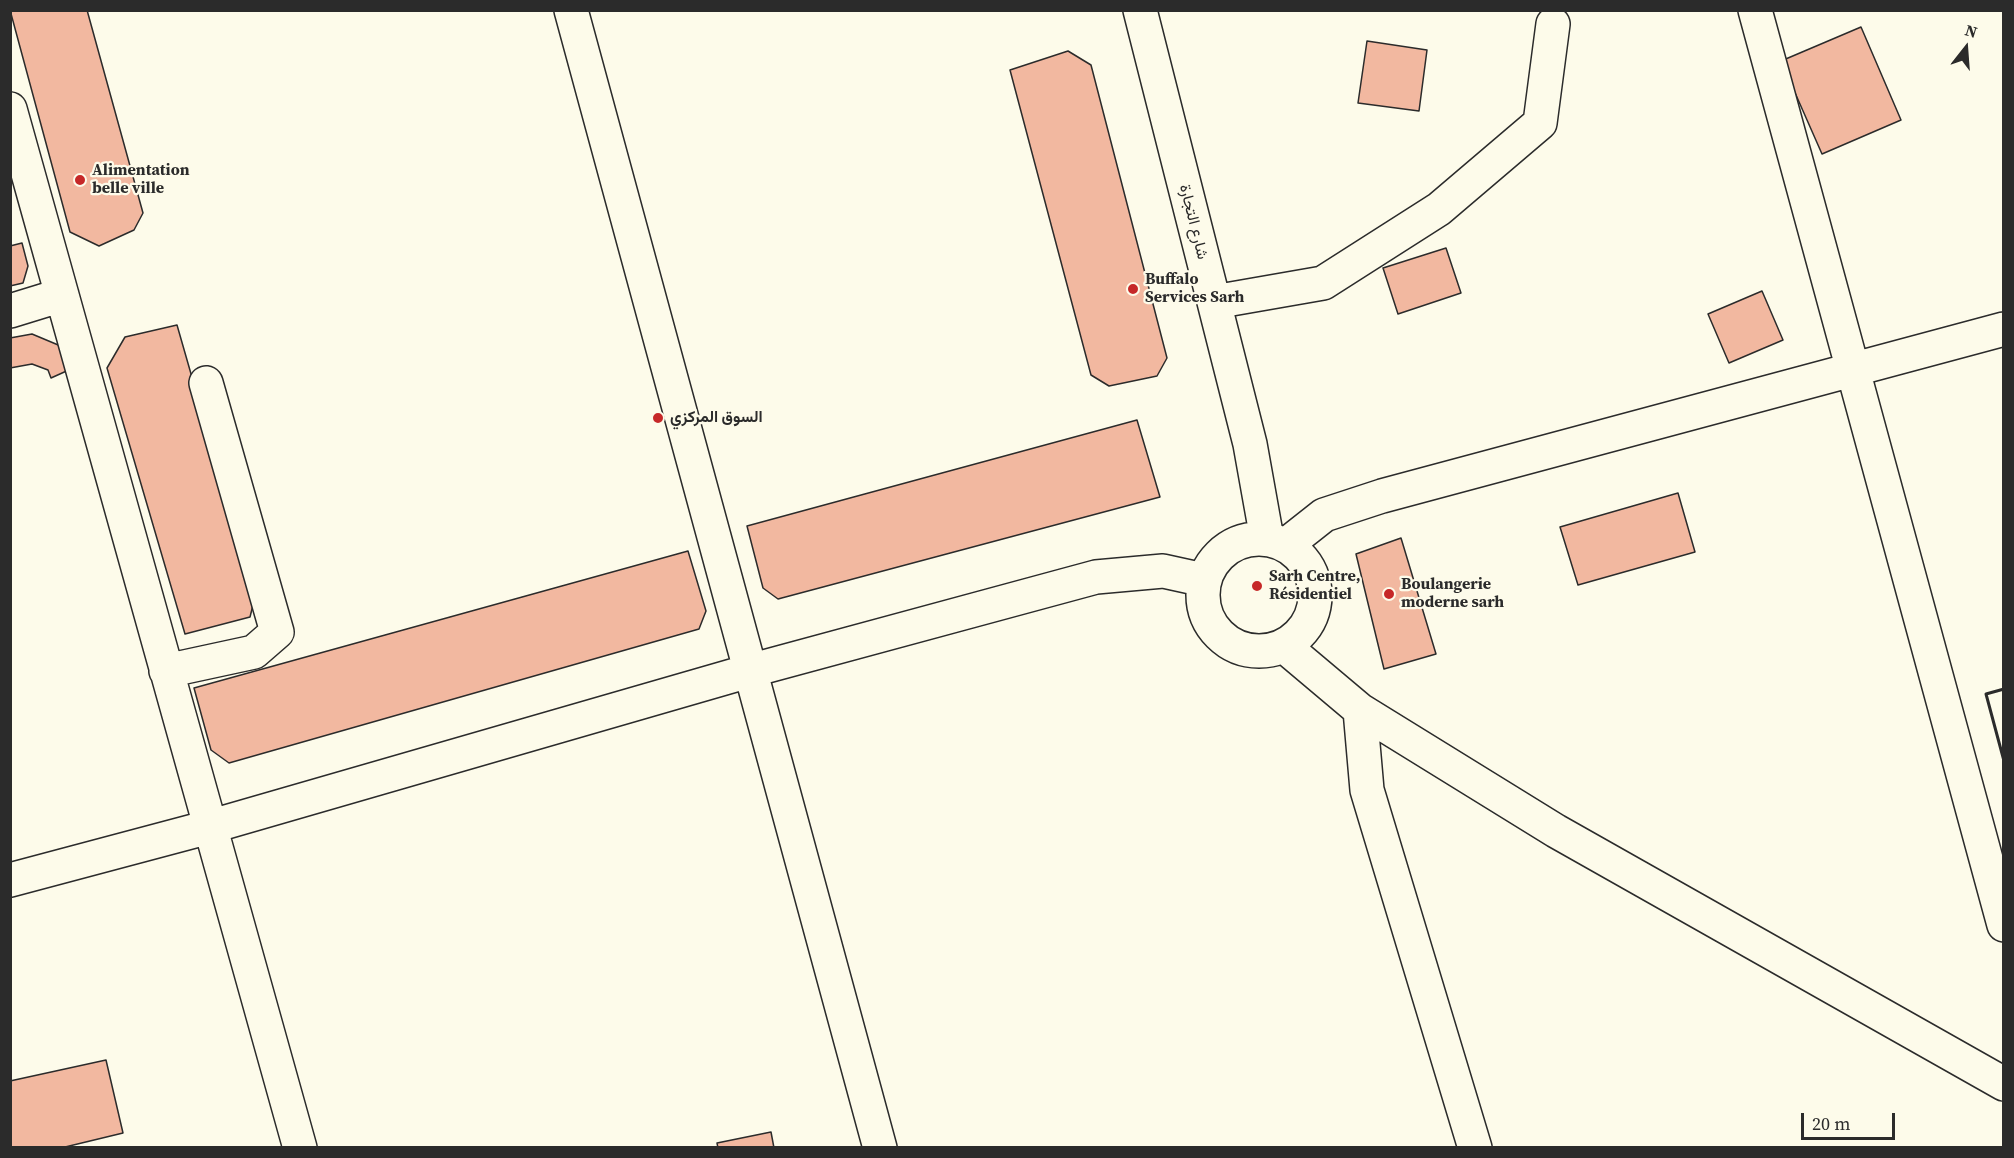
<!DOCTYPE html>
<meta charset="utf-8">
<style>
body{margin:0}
#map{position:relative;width:2014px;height:1158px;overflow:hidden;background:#fdfbea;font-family:"Source Serif 4",serif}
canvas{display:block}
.frame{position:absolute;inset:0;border:12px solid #2b2b2b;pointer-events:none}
.north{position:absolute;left:1936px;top:18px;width:60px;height:60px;-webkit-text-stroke:4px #fdfbea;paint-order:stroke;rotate:17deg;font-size:16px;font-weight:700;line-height:24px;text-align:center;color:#2b2b2b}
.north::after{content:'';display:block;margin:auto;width:21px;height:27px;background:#2b2b2b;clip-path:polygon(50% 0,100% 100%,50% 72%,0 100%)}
.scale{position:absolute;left:1801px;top:1113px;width:94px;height:27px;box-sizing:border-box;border:3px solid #2b2b2b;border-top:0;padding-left:8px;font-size:18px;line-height:21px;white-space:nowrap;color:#2b2b2b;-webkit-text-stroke:4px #fdfbea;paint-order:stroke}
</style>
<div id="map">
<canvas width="2014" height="1158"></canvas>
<div class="frame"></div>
<div class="north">N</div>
<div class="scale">20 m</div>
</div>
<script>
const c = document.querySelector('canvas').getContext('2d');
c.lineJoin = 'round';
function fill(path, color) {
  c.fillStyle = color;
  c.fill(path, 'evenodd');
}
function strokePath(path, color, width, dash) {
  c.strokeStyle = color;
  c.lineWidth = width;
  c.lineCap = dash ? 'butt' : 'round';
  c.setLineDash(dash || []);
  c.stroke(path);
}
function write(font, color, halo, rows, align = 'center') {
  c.font = font + ' "Source Serif 4",Vazirmatn,serif';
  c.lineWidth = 4.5;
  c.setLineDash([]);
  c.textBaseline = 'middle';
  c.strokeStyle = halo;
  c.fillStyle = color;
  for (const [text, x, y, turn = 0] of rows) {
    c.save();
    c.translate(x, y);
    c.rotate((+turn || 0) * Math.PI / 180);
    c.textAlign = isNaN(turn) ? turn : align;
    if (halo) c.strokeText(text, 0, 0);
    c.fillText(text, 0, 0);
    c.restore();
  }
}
const building = new Path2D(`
 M 10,10 L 87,10 L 143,213 L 134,230 L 99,246 L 70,232 Z
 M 1861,27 L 1901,120 L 1822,154 L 1781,61 Z
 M 1367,41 L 1427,50 L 1419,111 L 1358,103 Z
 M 1068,51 L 1091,65 L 1167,358 L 1157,376 L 1109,386 L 1091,375 L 1010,70 Z
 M 22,243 L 28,266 L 23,283 L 10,286 L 10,246 Z
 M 1446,248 L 1461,293 L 1398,314 L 1383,268 Z
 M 1762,291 L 1783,340 L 1729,363 L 1708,314 Z
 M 177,325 L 255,597 L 250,617 L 185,634 L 107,368 L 125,337 Z
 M 32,334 L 63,347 L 71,369 L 51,378 L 48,370 L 32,364 L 10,368 L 10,338 Z
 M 1137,420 L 1160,497 L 778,599 L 763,588 L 747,526 Z
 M 1678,493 L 1695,552 L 1578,585 L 1560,527 Z
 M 1401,538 L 1436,654 L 1384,669 L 1356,554 Z
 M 688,551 L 706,611 L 699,629 L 229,763 L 211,750 L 194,688 Z
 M 106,1060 L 123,1133 L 61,1148 L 10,1148 L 10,1081 Z
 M 771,1132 L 774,1148 L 718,1148 L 717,1143 Z`);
fill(building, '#f2b8a0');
strokePath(building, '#2b2b2b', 1.5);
const minor = new Path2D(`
 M 571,10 L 880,1148
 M 1140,10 L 1250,444 L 1267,539
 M 1755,10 L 2004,925
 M 10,109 L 300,1148
 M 1214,302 L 1323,283 L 1439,209 L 1540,123 L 1553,24
 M 10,311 L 62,295
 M1203 595a56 56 0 1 1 112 0a56 56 0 1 1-112 0Z
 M 1286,545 L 1324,515 L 1382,496 L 2004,329
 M 1284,646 L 1360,710 L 1556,831 L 2004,1084
 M 166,671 L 254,652 L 277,632 L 206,383
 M 1360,710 L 1367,790 L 1475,1148
 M 10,880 L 209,827 L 749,671 L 1096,577 L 1163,571 L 1204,580`);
strokePath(minor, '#2b2b2b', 36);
strokePath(minor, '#fdfbea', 33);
strokePath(new Path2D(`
 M 2004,689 L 1986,694 L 2004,761`), '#2b2b2b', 3);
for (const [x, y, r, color] of [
 [80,180,6,"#c62828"],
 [1133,289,6,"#c62828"],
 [658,418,6,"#c62828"],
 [1257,586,6,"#c62828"],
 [1389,594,6,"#c62828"]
]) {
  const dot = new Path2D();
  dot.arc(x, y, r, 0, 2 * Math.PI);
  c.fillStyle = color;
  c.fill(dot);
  strokePath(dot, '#fdfbea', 2);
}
write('bold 16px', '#2b2b2b', '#fdfbea', [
 ["Alimentation",92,171],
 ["belle ville",92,189],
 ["Buffalo",1145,280],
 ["Services Sarh",1145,298],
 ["السوق المركزي",670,418],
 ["Sarh Centre,",1269,577],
 ["Résidentiel",1269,595],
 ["Boulangerie",1401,585],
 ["moderne sarh",1401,603]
], 'left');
write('16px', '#2b2b2b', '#fdfbea', [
 ["شارع التجارة",1193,222,76]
]);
</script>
